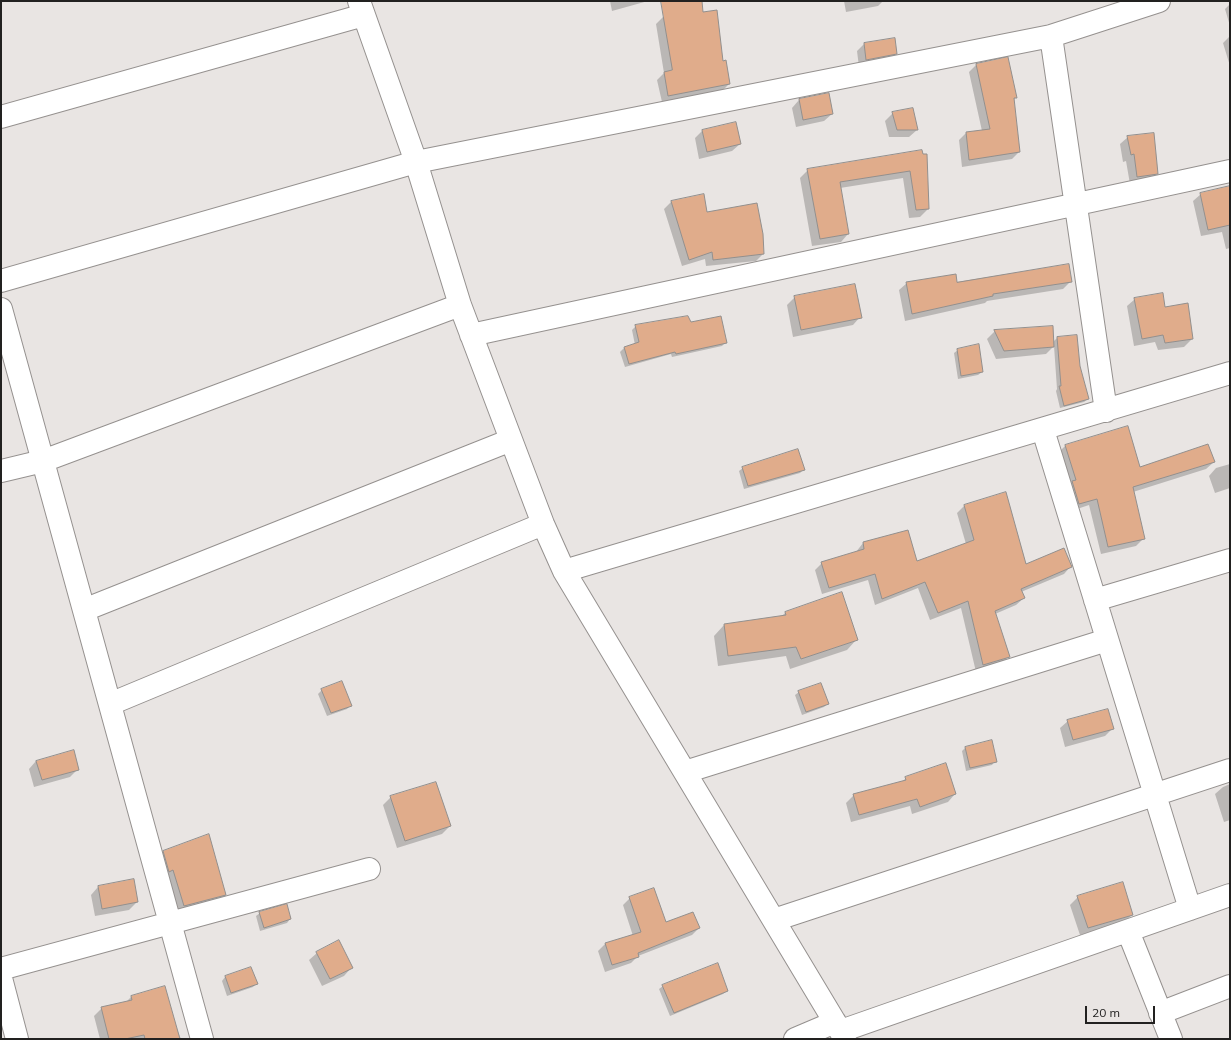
<!DOCTYPE html>
<style>
body{margin:0}
#map{position:relative;width:1231px;height:1040px;overflow:hidden;background:#e9e5e3;font-family:Mulish,sans-serif}
canvas{display:block}
.frame{position:absolute;inset:0;border:2px solid #222120;pointer-events:none}
.scale{position:absolute;left:1085px;top:1006px;width:70px;height:18px;box-sizing:border-box;border:2px solid #222120;border-top:0;padding-left:5px;font-size:12px;line-height:14px;white-space:nowrap;color:#222120;-webkit-text-stroke:3px #e9e5e3;paint-order:stroke}
</style>
<div id="map">
<canvas width="1231" height="1040"></canvas>
<div class="frame"></div>
<div class="scale">20 m</div>
</div>
<script>
const c = document.querySelector('canvas').getContext('2d');
c.lineJoin = 'round';
function fill(path, color) {
  c.fillStyle = color;
  c.fill(path, 'evenodd');
}
function strokePath(path, color, width, dash) {
  c.strokeStyle = color;
  c.lineWidth = width;
  c.lineCap = dash ? 'butt' : 'round';
  c.setLineDash(dash || []);
  c.stroke(path);
}
fill(new Path2D(`
 M 610,1 L 648,1 L 612,11 Z
 M 844,1 L 883,1 L 878,6 L 846,12 Z
 M 1230,4 L 1230,26 L 1225,9 Z
 M 692,12 L 723,62 L 729,84 L 722,91 L 662,102 L 657,80 L 664,73 L 656,24 L 663,17 Z
 M 1229,37 L 1230,37 L 1230,66 L 1223,43 Z
 M 864,44 L 896,53 L 889,61 L 859,67 L 857,51 Z
 M 1007,59 L 1016,97 L 1013,100 L 1019,152 L 1012,159 L 962,167 L 959,140 L 966,133 L 982,131 L 969,72 L 976,65 Z
 M 799,100 L 832,114 L 824,121 L 796,127 L 792,108 Z
 M 893,113 L 917,130 L 909,137 L 889,137 L 885,121 Z
 M 702,131 L 740,144 L 732,151 L 699,159 L 695,138 Z
 M 1128,137 L 1157,173 L 1150,181 L 1130,184 L 1126,161 L 1123,162 L 1120,144 Z
 M 921,151 L 928,209 L 920,217 L 909,218 L 903,178 L 840,188 L 848,234 L 841,242 L 812,246 L 800,178 L 808,170 Z
 M 1230,187 L 1230,248 L 1226,249 L 1222,232 L 1201,236 L 1193,201 L 1201,194 Z
 M 703,195 L 706,213 L 763,254 L 756,261 L 706,266 L 705,259 L 682,266 L 664,209 L 671,202 Z
 M 1070,282 L 1063,289 L 987,301 L 985,303 L 905,321 L 899,290 L 907,283 Z
 M 795,297 L 860,317 L 853,325 L 793,337 L 787,305 Z
 M 1135,299 L 1164,308 L 1192,339 L 1184,347 L 1158,350 L 1155,342 L 1134,346 L 1127,306 Z
 M 690,324 L 726,342 L 722,346 L 672,357 L 671,354 L 625,367 L 620,352 L 624,348 L 635,345 L 632,330 L 636,326 Z
 M 995,331 L 1053,342 L 1057,338 L 1079,366 L 1088,399 L 1084,402 L 1060,408 L 1056,391 L 1057,389 L 1054,346 L 1046,354 L 996,359 L 987,339 Z
 M 958,350 L 982,372 L 978,375 L 958,379 L 954,353 Z
 M 1127,427 L 1140,468 L 1214,462 L 1206,469 L 1133,492 L 1144,538 L 1136,546 L 1101,554 L 1089,505 L 1071,511 L 1058,453 L 1065,446 Z
 M 1230,464 L 1230,488 L 1215,493 L 1209,476 L 1216,468 Z
 M 743,468 L 803,470 L 800,473 L 744,489 L 739,471 Z
 M 1006,494 L 1026,565 L 1071,566 L 1064,574 L 1021,592 L 1024,598 L 1016,605 L 995,614 L 1008,657 L 1001,664 L 976,672 L 961,608 L 930,620 L 918,588 L 875,605 L 868,580 L 822,594 L 815,570 L 822,563 L 856,552 L 863,543 L 908,531 L 917,562 L 966,544 L 957,513 L 964,506 Z
 M 842,594 L 857,639 L 847,650 L 790,669 L 786,656 L 718,666 L 714,636 L 724,625 L 781,617 L 785,613 Z
 M 322,690 L 351,705 L 347,709 L 327,716 L 318,694 Z
 M 799,692 L 827,704 L 824,707 L 802,715 L 795,695 Z
 M 1068,721 L 1112,729 L 1105,736 L 1065,747 L 1060,728 Z
 M 965,748 L 995,761 L 992,765 L 966,771 L 962,751 Z
 M 36,761 L 78,769 L 70,777 L 34,787 L 29,769 Z
 M 906,778 L 955,794 L 948,802 L 912,814 L 910,806 L 851,822 L 846,803 L 854,795 L 902,782 Z
 M 1230,784 L 1230,820 L 1224,822 L 1215,794 L 1223,787 Z
 M 391,797 L 450,826 L 442,834 L 397,848 L 383,805 Z
 M 164,852 L 225,895 L 218,902 L 176,913 L 156,859 Z
 M 98,887 L 137,902 L 129,910 L 95,916 L 91,895 Z
 M 1078,897 L 1132,915 L 1124,922 L 1080,935 L 1070,905 Z
 M 630,898 L 666,924 L 699,928 L 692,935 L 638,956 L 631,963 L 605,972 L 598,951 L 605,944 L 633,936 L 623,905 Z
 M 260,913 L 290,919 L 287,923 L 260,931 L 256,916 Z
 M 317,953 L 351,968 L 344,976 L 322,986 L 309,960 Z
 M 225,977 L 257,983 L 253,987 L 227,996 L 222,981 Z
 M 663,986 L 727,991 L 723,994 L 670,1016 L 659,989 Z
 M 131,997 L 175,1025 L 181,1039 L 100,1039 L 94,1016 L 102,1008 L 126,1002 Z`), '#0003');
const building = new Path2D(`
 M 661,1 L 702,1 L 703,12 L 717,10 L 723,61 L 726,60 L 730,84 L 668,96 L 664,72 L 672,70 Z
 M 895,38 L 897,54 L 866,60 L 864,43 Z
 M 1008,57 L 1017,98 L 1014,98 L 1020,152 L 969,160 L 966,132 L 990,129 L 976,64 Z
 M 829,93 L 833,114 L 803,120 L 799,99 Z
 M 913,108 L 918,130 L 897,130 L 892,112 Z
 M 736,122 L 741,144 L 707,152 L 702,130 Z
 M 1154,133 L 1158,174 L 1137,177 L 1134,154 L 1131,155 L 1127,136 Z
 M 922,150 L 923,154 L 927,154 L 929,209 L 916,210 L 910,171 L 840,182 L 849,234 L 820,239 L 807,169 Z
 M 1230,186 L 1230,225 L 1208,230 L 1200,193 Z
 M 704,194 L 707,212 L 757,203 L 763,234 L 764,254 L 713,260 L 712,252 L 689,260 L 671,201 Z
 M 1069,264 L 1072,282 L 993,294 L 993,296 L 912,314 L 906,282 L 956,274 L 957,282 Z
 M 855,284 L 862,318 L 801,330 L 794,296 Z
 M 1163,293 L 1165,307 L 1188,303 L 1193,339 L 1165,343 L 1163,335 L 1142,339 L 1134,298 Z
 M 688,316 L 691,322 L 721,316 L 727,343 L 676,354 L 675,352 L 629,364 L 624,347 L 639,342 L 635,325 Z
 M 1053,326 L 1054,347 L 1004,351 L 994,330 Z
 M 1077,335 L 1080,366 L 1089,399 L 1064,406 L 1059,386 L 1061,386 L 1057,337 Z
 M 979,344 L 983,372 L 961,376 L 957,349 Z
 M 1128,426 L 1140,467 L 1208,444 L 1215,462 L 1133,487 L 1145,539 L 1108,547 L 1097,499 L 1079,504 L 1072,481 L 1076,480 L 1065,445 Z
 M 798,449 L 805,470 L 748,486 L 742,467 Z
 M 1006,492 L 1026,564 L 1064,548 L 1072,567 L 1021,589 L 1025,598 L 995,611 L 1010,657 L 983,665 L 968,601 L 938,613 L 925,582 L 882,599 L 875,574 L 829,588 L 821,562 L 864,549 L 863,542 L 908,530 L 917,561 L 974,540 L 964,505 Z
 M 842,592 L 858,640 L 801,659 L 796,647 L 728,656 L 724,624 L 786,615 L 785,612 Z
 M 342,681 L 352,706 L 331,713 L 321,689 Z
 M 821,683 L 829,704 L 806,712 L 798,691 Z
 M 1108,709 L 1114,729 L 1073,740 L 1067,720 Z
 M 992,740 L 997,762 L 970,768 L 965,747 Z
 M 74,750 L 79,770 L 42,780 L 36,761 Z
 M 946,763 L 956,794 L 920,807 L 917,799 L 859,815 L 853,794 L 906,780 L 905,777 Z
 M 436,782 L 451,826 L 405,841 L 390,796 Z
 M 209,834 L 226,895 L 184,906 L 173,870 L 169,872 L 163,851 Z
 M 134,879 L 138,902 L 102,909 L 98,886 Z
 M 1123,882 L 1133,915 L 1088,928 L 1077,896 Z
 M 654,888 L 666,922 L 693,912 L 700,928 L 638,953 L 639,957 L 612,965 L 605,943 L 641,932 L 629,897 Z
 M 287,904 L 291,919 L 264,928 L 259,912 Z
 M 339,940 L 353,968 L 330,979 L 316,952 Z
 M 718,963 L 728,991 L 674,1013 L 662,985 Z
 M 251,967 L 258,984 L 231,993 L 225,976 Z
 M 165,986 L 180,1039 L 145,1039 L 144,1035 L 125,1039 L 109,1039 L 101,1007 L 132,1000 L 131,996 Z`);
fill(building, '#e0ac8b');
strokePath(building, '#928f8d', 1);
const minor = new Path2D(`
 M 359,1 L 416,162 L 460,305 L 543,524 L 564,571 L 845,1039
 M 1051,36 L 1106,411
 M 1,117 L 364,15
 M 1,281 L 416,162 L 1051,36 L 1159,1
 M 1,309 L 202,1039
 M 471,335 L 1230,171
 M 1043,430 L 1190,909
 M 1,471 L 43,461 L 460,305
 M 564,571 L 1230,373
 M 1095,600 L 1230,560
 M 84,610 L 511,440
 M 110,704 L 543,524
 M 685,772 L 1107,640
 M 774,920 L 1230,770
 M 1128,931 L 1171,1039
 M 1,969 L 369,869
 M 1,978 L 17,1039
 M 1160,1013 L 1230,986
 M 841,1031 L 1230,895
 M 795,1039 L 835,1022`);
strokePath(minor, '#95918f', 24);
strokePath(minor, '#fff', 22);
</script>
